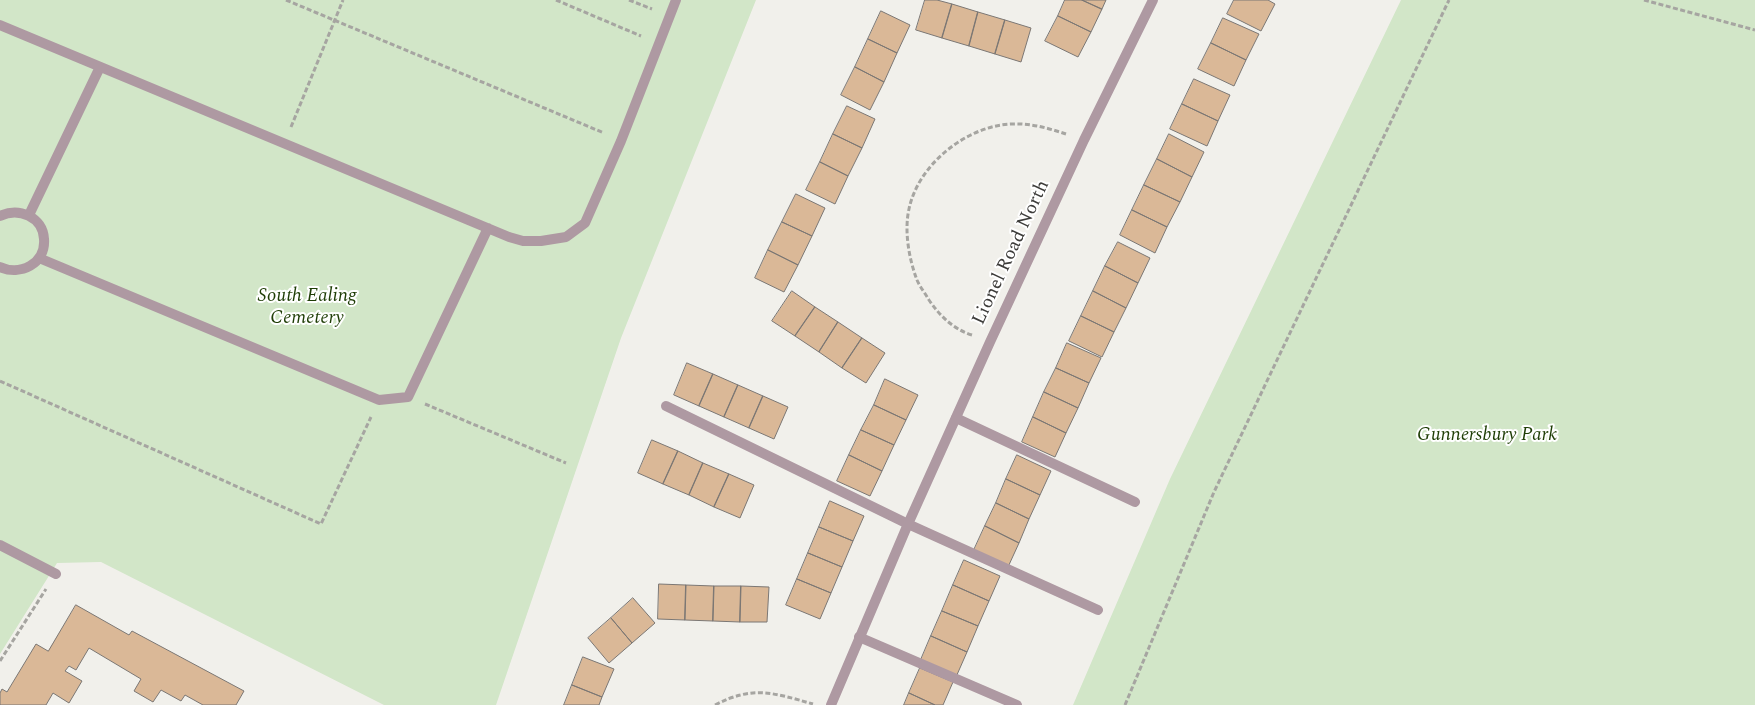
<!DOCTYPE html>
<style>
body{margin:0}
canvas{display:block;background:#f1f0eb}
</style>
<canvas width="1755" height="705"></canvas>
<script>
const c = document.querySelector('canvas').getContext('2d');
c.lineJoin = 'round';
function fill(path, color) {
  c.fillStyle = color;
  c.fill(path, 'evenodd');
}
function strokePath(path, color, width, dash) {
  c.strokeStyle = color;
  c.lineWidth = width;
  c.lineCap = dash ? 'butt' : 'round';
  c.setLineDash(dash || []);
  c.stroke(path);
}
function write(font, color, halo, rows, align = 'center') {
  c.font = font + ' Spectral,serif';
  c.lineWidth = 4;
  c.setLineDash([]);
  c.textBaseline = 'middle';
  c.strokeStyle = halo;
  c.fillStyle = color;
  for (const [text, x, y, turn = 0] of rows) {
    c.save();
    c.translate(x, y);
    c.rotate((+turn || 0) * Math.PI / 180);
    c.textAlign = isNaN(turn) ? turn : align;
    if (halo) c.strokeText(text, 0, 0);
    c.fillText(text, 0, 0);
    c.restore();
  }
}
fill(new Path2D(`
 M 0,0 L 756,0 L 621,338 L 496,705 L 384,705 L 101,562 L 57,563 L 0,654 Z
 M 1401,0 L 1755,0 L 1755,705 L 1073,705 L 1170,479 Z`), '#d2e6c8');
const building = new Path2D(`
 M 925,0 L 937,0 L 952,4 L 942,38 L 916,30 Z
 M 1065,0 L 1082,0 L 1102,9 L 1091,32 L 1058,16 Z
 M 1082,0 L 1106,0 L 1102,9 Z
 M 1234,0 L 1268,0 L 1275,4 L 1261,31 L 1227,14 Z
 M 952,4 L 978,12 L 969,46 L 942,38 Z
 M 881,11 L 910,25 L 897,53 L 868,39 Z
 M 978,12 L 1005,20 L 995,54 L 969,46 Z
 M 1058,16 L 1091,32 L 1078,57 L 1045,41 Z
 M 1223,18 L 1259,34 L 1246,60 L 1211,43 Z
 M 1005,20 L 1031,28 L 1021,62 L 995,54 Z
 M 868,39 L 897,53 L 884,82 L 855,67 Z
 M 1211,43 L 1246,60 L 1234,86 L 1198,69 Z
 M 855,67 L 884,82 L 870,110 L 841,95 Z
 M 1194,79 L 1230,95 L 1218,121 L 1182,104 Z
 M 1182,104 L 1218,121 L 1207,146 L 1170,129 Z
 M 847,106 L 875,119 L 862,148 L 833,134 Z
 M 833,134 L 862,148 L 848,176 L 820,162 Z
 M 1169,134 L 1204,152 L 1192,177 L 1157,159 Z
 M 1157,159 L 1192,177 L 1180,202 L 1144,185 Z
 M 820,162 L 848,176 L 835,204 L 806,190 Z
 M 1144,185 L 1180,202 L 1167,227 L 1132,210 Z
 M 796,194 L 825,208 L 812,236 L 782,222 Z
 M 1132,210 L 1167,227 L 1155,253 L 1120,235 Z
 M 782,222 L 812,236 L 798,265 L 768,250 Z
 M 1118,242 L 1150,258 L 1138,283 L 1105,266 Z
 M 768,250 L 798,265 L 784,292 L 755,278 Z
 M 1105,266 L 1138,283 L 1126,308 L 1093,291 Z
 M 792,291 L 815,307 L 795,336 L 772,321 Z
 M 1093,291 L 1126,308 L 1114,332 L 1081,316 Z
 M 815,307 L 838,322 L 819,352 L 795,336 Z
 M 1081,316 L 1114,332 L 1102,357 L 1069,341 Z
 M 838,322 L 862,338 L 842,368 L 819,352 Z
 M 862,338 L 885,353 L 866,383 L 842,368 Z
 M 1067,343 L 1101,358 L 1089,383 L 1056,368 Z
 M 687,363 L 713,374 L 699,406 L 674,395 Z
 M 1056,368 L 1089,383 L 1078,408 L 1044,392 Z
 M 713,374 L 738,385 L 724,417 L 699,406 Z
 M 885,379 L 918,395 L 906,420 L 874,405 Z
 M 738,385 L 763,396 L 749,428 L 724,417 Z
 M 1044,392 L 1078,408 L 1066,433 L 1033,417 Z
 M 763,396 L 788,407 L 774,439 L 749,428 Z
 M 874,405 L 906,420 L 894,445 L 861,430 Z
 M 1033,417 L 1066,433 L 1055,457 L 1022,442 Z
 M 861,430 L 894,445 L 882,471 L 849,455 Z
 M 652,440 L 678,451 L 663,484 L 638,473 Z
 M 678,451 L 703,463 L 689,495 L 663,484 Z
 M 849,455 L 882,471 L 870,496 L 837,481 Z
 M 1017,455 L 1051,471 L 1040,495 L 1006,479 Z
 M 703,463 L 729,474 L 714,507 L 689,495 Z
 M 729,474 L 754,485 L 740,518 L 714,507 Z
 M 1006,479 L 1040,495 L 1029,519 L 996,503 Z
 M 830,501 L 864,516 L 853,541 L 819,527 Z
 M 996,503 L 1029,519 L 1019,543 L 985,526 Z
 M 985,526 L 1019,543 L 1008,567 L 974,550 Z
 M 819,527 L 853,541 L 842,567 L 808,553 Z
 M 808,553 L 842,567 L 831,593 L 797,579 Z
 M 964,560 L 1000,576 L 989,601 L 953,585 Z
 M 797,579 L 831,593 L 820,619 L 786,605 Z
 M 659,584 L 686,585 L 685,620 L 658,619 Z
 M 686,585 L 714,586 L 713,621 L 685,620 Z
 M 953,585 L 989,601 L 978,626 L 942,611 Z
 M 714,586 L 741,586 L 740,622 L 713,621 Z
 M 741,586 L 769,587 L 767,622 L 740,622 Z
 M 633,598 L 655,623 L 632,643 L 611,618 Z
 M 76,605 L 129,635 L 132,631 L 244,691 L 236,705 L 203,705 L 185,695 L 181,701 L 161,690 L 153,702 L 134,691 L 141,679 L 89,648 L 76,670 L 69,666 L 65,671 L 82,681 L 69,703 L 53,693 L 46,705 L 0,705 L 0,693 L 2,689 L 7,692 L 36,644 L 48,651 Z
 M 942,611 L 978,626 L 967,652 L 931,636 Z
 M 611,618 L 632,643 L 609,663 L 588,638 Z
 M 931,636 L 967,652 L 956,677 L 920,662 Z
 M 583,657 L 614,669 L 602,697 L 572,685 Z
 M 920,668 L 953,682 L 943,705 L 935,705 L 909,693 Z
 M 572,685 L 602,697 L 599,705 L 564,705 Z
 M 909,693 L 935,705 L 904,705 Z`);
fill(building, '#dab897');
strokePath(building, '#7b7774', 1);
strokePath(new Path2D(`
 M 286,0 L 604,133
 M 556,0 L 641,36
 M 629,0 L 652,9
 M 1644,0 L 1755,30
 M 291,127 L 343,0
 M 972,335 C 953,329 940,316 929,300 C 925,293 920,287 917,280 C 909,259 904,231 909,209 C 918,165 966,126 1011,124 C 1030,123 1048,128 1066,134
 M 0,381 L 321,524 L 371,417
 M 425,404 L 566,463
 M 0,661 L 46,589
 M 715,705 C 753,685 774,693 813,704
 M 1125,705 L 1214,492 L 1449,0`), '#a6a5a1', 3, [5, 2.5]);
strokePath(new Path2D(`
 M 0,25 L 509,237 L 523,241 L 541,241 L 566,237 L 585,223 L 621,141 L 676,0
 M 29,215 L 100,67
 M 0,216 C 19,207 43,217 44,239 C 46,264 20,276 0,267
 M 39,258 L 379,400 L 408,397 L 488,228
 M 956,418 L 1135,502
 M 908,524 L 1098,610
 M 0,545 L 56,574
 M 859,637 L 1017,705`), '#ae99a2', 10);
strokePath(new Path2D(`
 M 666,406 L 908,524`), '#ae99a2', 10);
strokePath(new Path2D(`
 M 831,705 L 908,524 L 990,342 L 1084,140 L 1153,0`), '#ae99a2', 10);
write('19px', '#3d3c3a', '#fff', [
 ["Lionel Road North",1012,253,-65]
]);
write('italic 19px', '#1e3d05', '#fff', [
 ["South Ealing",307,297],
 ["Cemetery",307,319],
 ["Gunnersbury Park",1487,436]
]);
</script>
